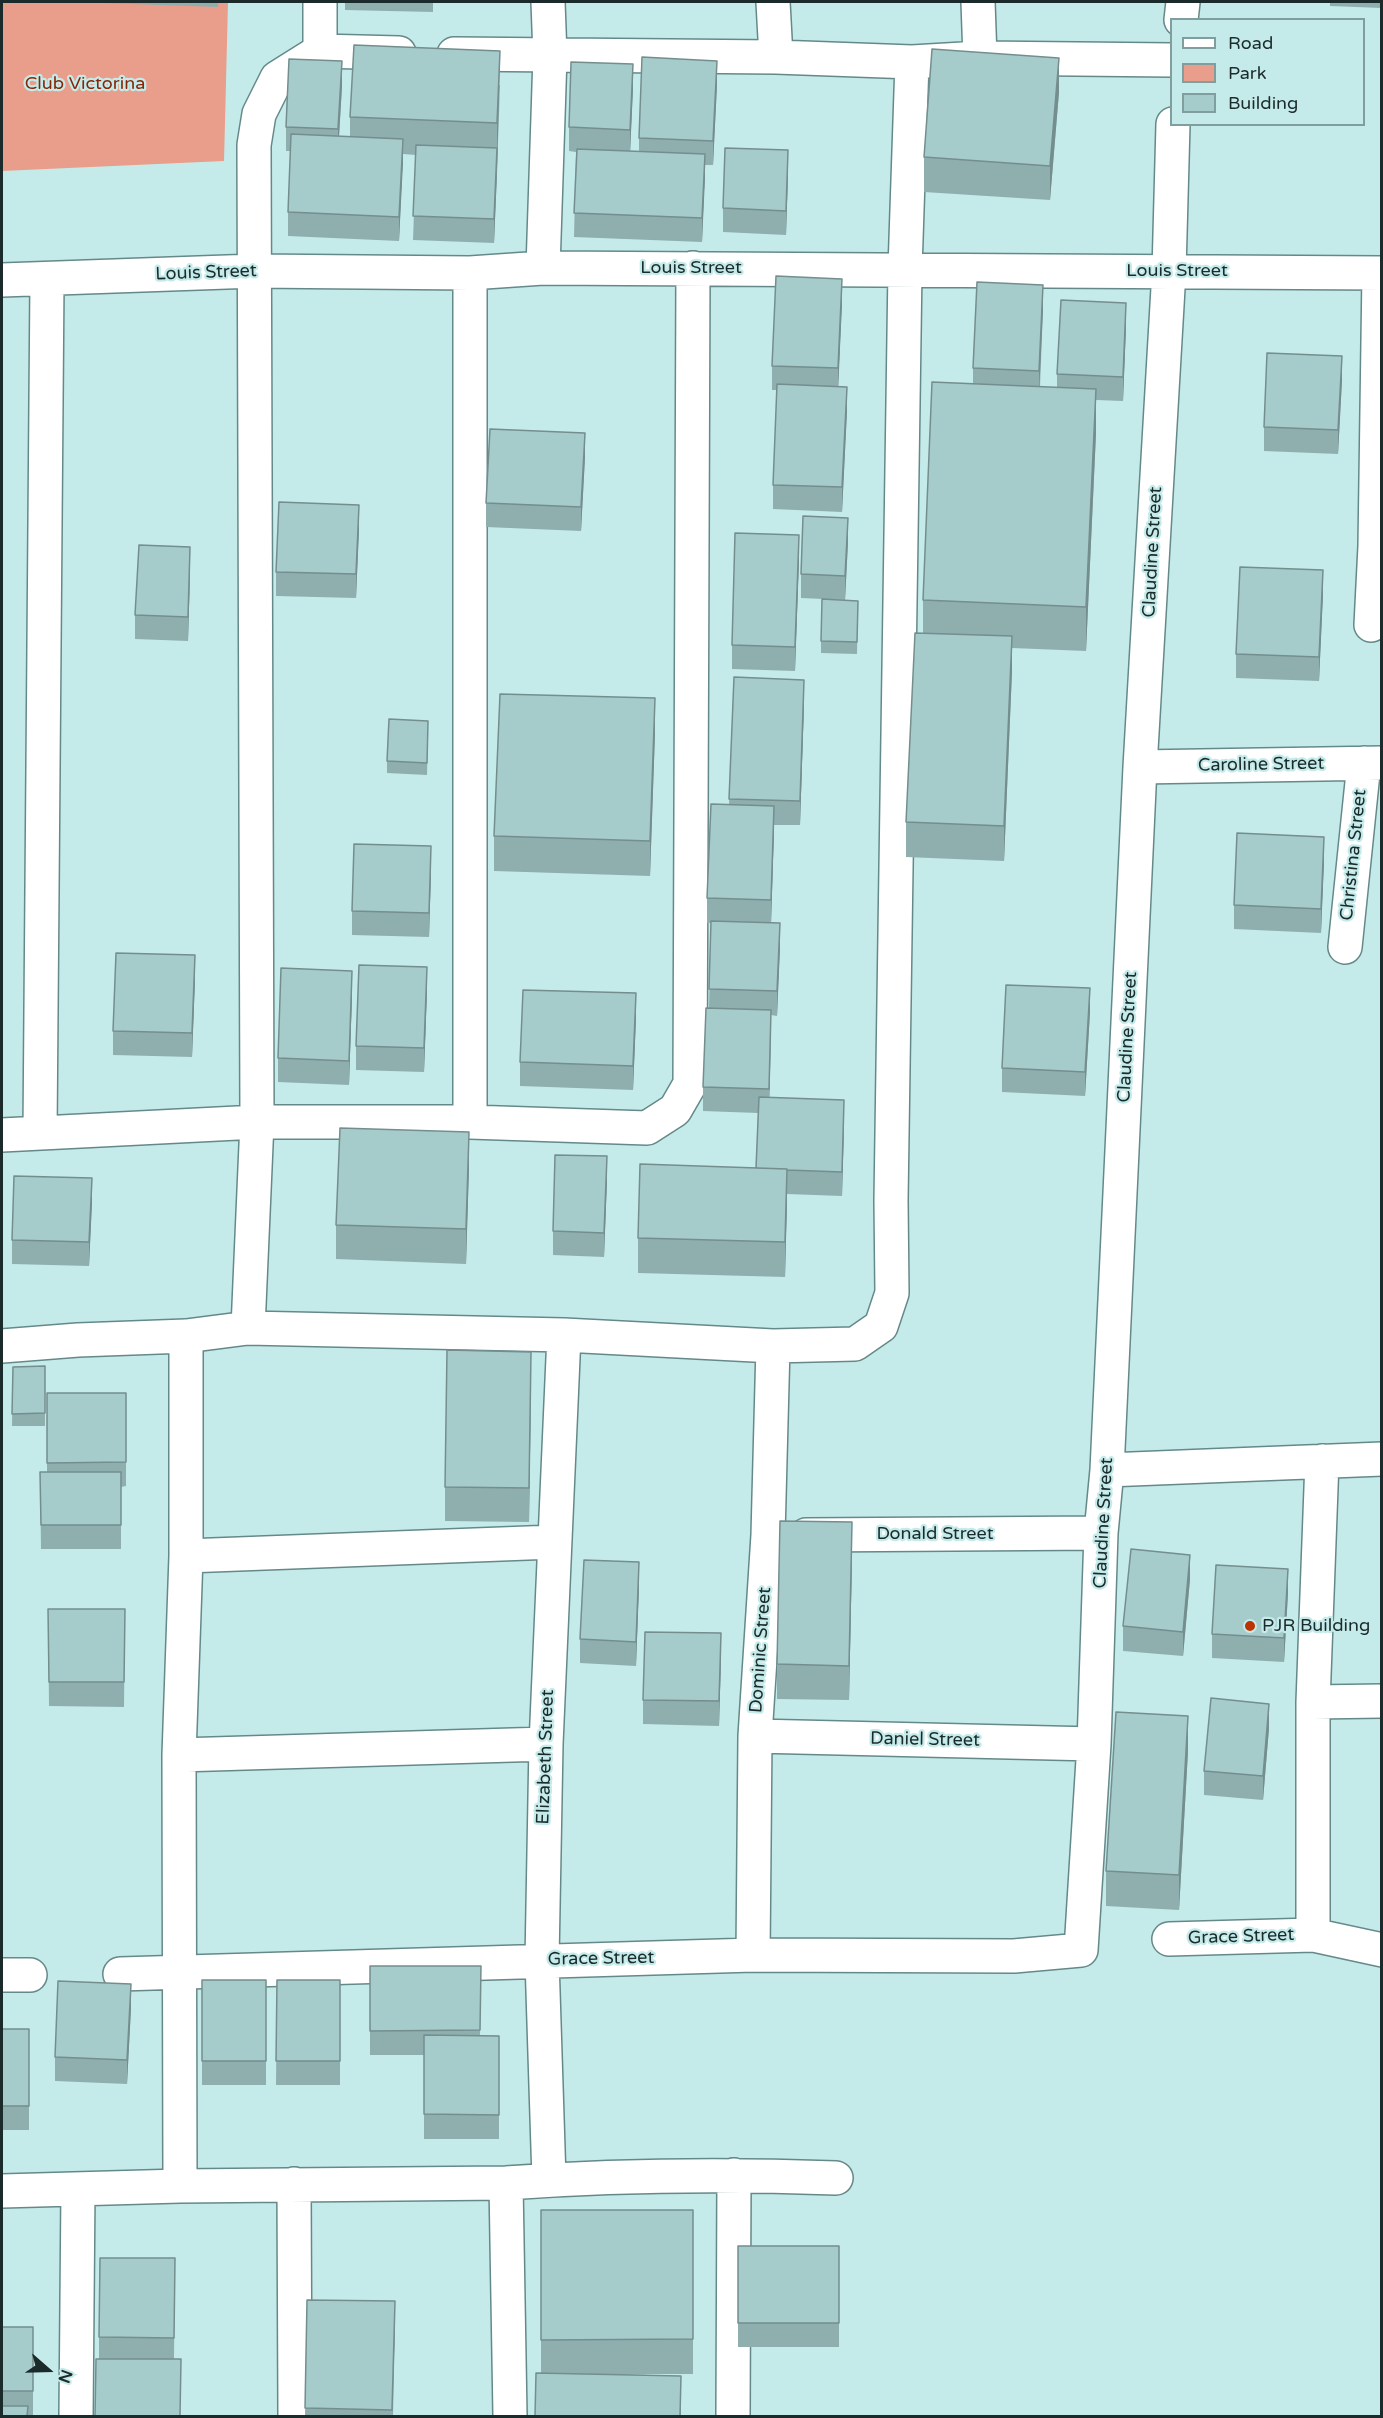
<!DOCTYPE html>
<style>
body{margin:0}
#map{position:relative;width:1383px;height:2418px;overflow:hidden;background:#c4ebea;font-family:"Varela Round",sans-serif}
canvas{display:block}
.frame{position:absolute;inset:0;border:3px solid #1b2a2a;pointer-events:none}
.legend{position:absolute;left:1170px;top:18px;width:195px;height:108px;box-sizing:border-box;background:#c4ebea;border:2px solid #809e9d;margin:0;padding:8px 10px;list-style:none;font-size:18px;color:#1b2a2a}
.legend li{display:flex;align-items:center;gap:12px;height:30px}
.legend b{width:30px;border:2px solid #809e9d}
.north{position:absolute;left:18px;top:2340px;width:60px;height:60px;-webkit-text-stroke:4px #c4ebea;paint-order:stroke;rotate:110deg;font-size:16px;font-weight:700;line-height:24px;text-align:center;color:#1b2a2a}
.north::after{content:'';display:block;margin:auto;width:21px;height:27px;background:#1b2a2a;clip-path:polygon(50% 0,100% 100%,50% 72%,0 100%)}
</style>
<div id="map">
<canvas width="1383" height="2418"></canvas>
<div class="frame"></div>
<ul class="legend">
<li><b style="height:8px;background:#fff"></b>Road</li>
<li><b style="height:16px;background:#e89e8a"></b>Park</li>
<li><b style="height:16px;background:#a6cbcb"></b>Building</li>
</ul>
<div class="north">N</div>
</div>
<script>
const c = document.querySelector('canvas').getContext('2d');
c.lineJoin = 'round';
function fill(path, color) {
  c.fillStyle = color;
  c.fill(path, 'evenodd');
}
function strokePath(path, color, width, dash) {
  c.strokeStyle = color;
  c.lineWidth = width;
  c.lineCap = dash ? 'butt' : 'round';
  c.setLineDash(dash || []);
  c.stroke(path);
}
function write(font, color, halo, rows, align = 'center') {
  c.font = font + ' "Varela Round",sans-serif';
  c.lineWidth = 4.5;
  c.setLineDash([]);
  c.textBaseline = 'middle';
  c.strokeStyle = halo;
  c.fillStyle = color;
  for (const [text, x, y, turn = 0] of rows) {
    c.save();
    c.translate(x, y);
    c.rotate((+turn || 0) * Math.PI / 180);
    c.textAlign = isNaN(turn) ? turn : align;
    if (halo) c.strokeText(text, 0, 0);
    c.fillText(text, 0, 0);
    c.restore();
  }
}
fill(new Path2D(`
 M 2,2 L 228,2 L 224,161 L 2,171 Z`), '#e89e8a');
const street = new Path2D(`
 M 320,2 L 320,51
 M 773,2 L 776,57
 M 978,2 L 980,58
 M 1181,20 L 1183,2
 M 454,54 L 776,57 L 912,62 L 980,58 L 1172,60
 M 543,268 L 550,56 L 548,2
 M 470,273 L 470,1122
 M 2,280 L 255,271 L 470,273 L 543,268 L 1382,273
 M 1371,625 L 1375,546 L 1379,273
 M 1140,767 L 1382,763
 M 1345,947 L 1364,763
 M 40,1132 L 47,280
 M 2,1135 L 257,1122 L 470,1122 L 647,1128 L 675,1110 L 690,1084 L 693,268
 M 248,1328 L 257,1122 L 254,145 L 259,114 L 277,78 L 320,51 L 399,53
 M 2,1346 L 78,1340 L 186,1336 L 248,1328 L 564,1335 L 773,1346 L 855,1344 L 881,1326 L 892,1293 L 891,1200 L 905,269 L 912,62
 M 1322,1461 L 1313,1702 L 1313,1935 L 1382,1950
 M 1107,1470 L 1382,1459
 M 806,1535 L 1101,1533
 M 186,1556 L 554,1542
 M 1313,1702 L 1382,1701
 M 755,1736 L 1094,1744
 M 179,1755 L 546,1744
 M 1169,1939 L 1313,1935
 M 753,1955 L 755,1736 L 768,1535 L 773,1346
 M 120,1974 L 753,1955 L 1014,1956 L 1081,1950 L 1094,1744 L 1101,1533 L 1107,1470 L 1140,767 L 1169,271 L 1173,124
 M 2,1975 L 30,1975
 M 549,2180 L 542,1960 L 546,1744 L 564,1335
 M 506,2183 L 510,2416
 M 294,2184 L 295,2416
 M 180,2186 L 179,1755 L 186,1556 L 186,1336
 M 2,2191 L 180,2186 L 506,2183 C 616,2175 726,2174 836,2178
 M 76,2416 L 78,2189
 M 733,2416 L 734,2175`);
strokePath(street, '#658988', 36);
strokePath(street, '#fff', 33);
fill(new Path2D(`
 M 72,2 L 218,2 L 218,7 Z
 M 345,2 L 433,2 L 433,12 L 345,10 Z
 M 1330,2 L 1382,2 L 1382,8 L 1330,6 Z
 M 500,85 L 497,173 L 494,243 L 413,240 L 416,155 L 403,154 L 399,241 L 288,236 L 288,212 L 291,151 L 286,151 L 286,127 L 342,86 L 339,136 L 350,137 L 350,117 Z
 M 717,85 L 713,165 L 705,165 L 702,242 L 574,237 L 576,152 L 569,151 L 569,127 L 633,88 L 630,151 L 639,152 L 639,138 Z
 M 1059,92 L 1050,200 L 924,192 L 924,157 Z
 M 788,174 L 786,235 L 723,232 L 723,208 Z
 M 842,303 L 838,386 L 847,411 L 842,512 L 773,509 L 773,485 L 777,390 L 772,390 L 772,366 Z
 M 1043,309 L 1040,387 L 1057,387 L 1057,374 L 1126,327 L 1123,401 L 1096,400 L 1096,433 L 1086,651 L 1012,648 L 1012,671 L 1004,861 L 906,857 L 906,822 L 923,633 L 923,600 L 973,384 L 973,368 Z
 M 1342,380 L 1338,454 L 1264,451 L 1264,427 Z
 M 585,457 L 581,531 L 486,527 L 486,503 Z
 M 359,529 L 356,598 L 276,596 L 276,572 Z
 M 848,542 L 845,600 L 801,598 L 801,574 Z
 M 799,559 L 795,671 L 732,669 L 732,645 Z
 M 190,572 L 188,641 L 135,639 L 135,615 Z
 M 1323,594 L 1319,681 L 1236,678 L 1236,654 Z
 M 858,601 L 857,654 L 821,653 L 821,641 Z
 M 734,677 L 804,704 L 800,825 L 774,825 L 771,923 L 780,947 L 777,1016 L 771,1015 L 769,1097 L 844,1124 L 842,1196 L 787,1194 L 785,1277 L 638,1273 L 638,1238 L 756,1168 L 758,1113 L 703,1111 L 703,1087 L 709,1008 L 711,923 L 707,923 L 707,898 L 729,805 Z
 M 1382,683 L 1382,725 L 1381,725 Z
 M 428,733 L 427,775 L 387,773 L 387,761 Z
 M 655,733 L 650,876 L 494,871 L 494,836 Z
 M 1324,861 L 1321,933 L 1234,929 L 1234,905 Z
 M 431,870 L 429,937 L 352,935 L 352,911 Z
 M 195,979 L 192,1057 L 113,1055 L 113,1031 Z
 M 427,991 L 424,1072 L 356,1070 L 356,1046 Z
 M 352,995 L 349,1085 L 278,1082 L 278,1058 Z
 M 1090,1012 L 1085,1096 L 1002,1092 L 1002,1068 Z
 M 636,1018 L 633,1090 L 520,1086 L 520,1062 Z
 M 469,1167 L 466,1264 L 336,1259 L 336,1225 Z
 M 607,1180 L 604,1257 L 553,1255 L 553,1231 Z
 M 92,1202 L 89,1266 L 12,1264 L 12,1240 Z
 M 45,1366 L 45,1426 L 12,1426 L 13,1367 Z
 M 531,1386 L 529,1522 L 445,1521 L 445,1487 Z
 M 47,1393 L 126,1393 L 126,1486 L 121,1487 L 121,1549 L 41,1549 L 40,1472 L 47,1472 Z
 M 852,1557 L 849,1700 L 777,1699 L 777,1664 Z
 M 1190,1579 L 1183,1656 L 1123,1651 L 1123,1626 Z
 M 639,1586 L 636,1666 L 580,1663 L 580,1639 Z
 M 1288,1593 L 1284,1662 L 1212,1658 L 1212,1634 Z
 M 48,1609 L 125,1609 L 124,1707 L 49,1706 Z
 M 721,1657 L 719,1726 L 643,1724 L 643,1700 Z
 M 1269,1728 L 1263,1800 L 1204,1795 L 1204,1771 Z
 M 1188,1751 L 1179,1910 L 1106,1906 L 1106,1871 Z
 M 370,1966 L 481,1966 L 480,2035 L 499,2036 L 499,2139 L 424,2139 L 424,2055 L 370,2055 Z
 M 202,1980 L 266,1980 L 266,2085 L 202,2085 Z
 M 277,1980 L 340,1980 L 340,2085 L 276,2085 Z
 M 131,2008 L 127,2084 L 55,2081 L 55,2057 Z
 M 2,2029 L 29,2029 L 29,2130 L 2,2130 Z
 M 541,2210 L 693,2210 L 693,2374 L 618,2374 L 681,2376 L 681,2416 L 535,2416 L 541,2373 Z
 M 738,2246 L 839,2246 L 839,2347 L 738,2347 Z
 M 175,2258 L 174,2359 L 99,2359 L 99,2337 Z
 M 307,2300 L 395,2325 L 393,2416 L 305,2416 Z
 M 2,2327 L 33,2327 L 33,2415 L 2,2416 Z`), '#8fafaf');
fill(new Path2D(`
 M 500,51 L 497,173 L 494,243 L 494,219 L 497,157 L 497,123 Z
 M 1059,58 L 1059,92 L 1050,200 L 1050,166 Z
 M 342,61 L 342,86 L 338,153 L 338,129 Z
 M 717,61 L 717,85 L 713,165 L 713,141 Z
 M 633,64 L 633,88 L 630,155 L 630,130 Z
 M 403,139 L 403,163 L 399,241 L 399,217 Z
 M 788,150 L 788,174 L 786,235 L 786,211 Z
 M 705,154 L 705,179 L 702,242 L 702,218 Z
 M 842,279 L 842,303 L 838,393 L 838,368 Z
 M 1043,285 L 1043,309 L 1039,395 L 1039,371 Z
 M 1126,303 L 1126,327 L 1123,401 L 1123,377 Z
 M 1342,356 L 1342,380 L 1338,454 L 1338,430 Z
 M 847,387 L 847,411 L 842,512 L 842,487 Z
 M 1096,389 L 1096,433 L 1086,651 L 1086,607 Z
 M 585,433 L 585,457 L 581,531 L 581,507 Z
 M 359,505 L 359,529 L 356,598 L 356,574 Z
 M 848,518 L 848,542 L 845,600 L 845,576 Z
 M 799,535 L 799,559 L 795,671 L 795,647 Z
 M 190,547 L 190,572 L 188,641 L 188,617 Z
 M 1323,570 L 1323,594 L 1319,681 L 1319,657 Z
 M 1012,636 L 1012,671 L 1004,861 L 1004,826 Z
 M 804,680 L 804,704 L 800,825 L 800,801 Z
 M 655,698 L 655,733 L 650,876 L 650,841 Z
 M 774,806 L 774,831 L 771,925 L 771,900 Z
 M 1324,837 L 1324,861 L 1321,933 L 1321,909 Z
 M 431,846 L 431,870 L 429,937 L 429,913 Z
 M 780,923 L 780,947 L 777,1016 L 777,991 Z
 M 195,955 L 195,979 L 192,1057 L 192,1033 Z
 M 427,967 L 427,991 L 424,1072 L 424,1048 Z
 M 352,971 L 352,995 L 349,1085 L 349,1061 Z
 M 1090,988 L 1090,1012 L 1085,1096 L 1085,1072 Z
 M 636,993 L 636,1018 L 633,1090 L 633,1066 Z
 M 771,1010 L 771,1034 L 769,1113 L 769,1089 Z
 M 844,1100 L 844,1124 L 842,1196 L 842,1172 Z
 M 469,1132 L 469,1167 L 466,1264 L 466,1229 Z
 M 607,1156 L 607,1180 L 604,1257 L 604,1233 Z
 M 787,1169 L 787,1204 L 785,1277 L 785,1242 Z
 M 92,1178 L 92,1202 L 89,1266 L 89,1242 Z
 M 531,1352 L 531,1386 L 529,1522 L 529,1488 Z
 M 852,1522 L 852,1557 L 849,1700 L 849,1666 Z
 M 1190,1555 L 1190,1579 L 1183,1656 L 1183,1632 Z
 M 639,1562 L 639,1586 L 636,1666 L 636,1642 Z
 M 1288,1569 L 1288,1593 L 1284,1662 L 1284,1638 Z
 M 721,1633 L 721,1657 L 719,1726 L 719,1701 Z
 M 1269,1704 L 1269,1728 L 1263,1800 L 1263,1776 Z
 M 1188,1716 L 1188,1751 L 1179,1910 L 1179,1875 Z
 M 131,1984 L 131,2008 L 127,2084 L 127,2060 Z
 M 395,2301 L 395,2325 L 392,2416 L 392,2410 Z`), '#748e8e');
const building = new Path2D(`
 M 354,45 L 500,51 L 497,123 L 350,117 Z
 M 932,49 L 1059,58 L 1050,166 L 924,157 Z
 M 642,57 L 717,61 L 713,141 L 639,138 Z
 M 289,59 L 342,61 L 338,129 L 286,127 Z
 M 571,62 L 633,64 L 630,130 L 569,127 Z
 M 291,134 L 403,139 L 399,217 L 288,212 Z
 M 416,145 L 497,148 L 494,219 L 413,216 Z
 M 725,148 L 788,150 L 786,211 L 723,208 Z
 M 577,149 L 705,154 L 702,218 L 574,213 Z
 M 776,276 L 842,279 L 838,368 L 772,366 Z
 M 977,282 L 1043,285 L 1039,371 L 973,368 Z
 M 1061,300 L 1126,303 L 1123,377 L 1057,374 Z
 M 1267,353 L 1342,356 L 1338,430 L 1264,427 Z
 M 932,382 L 1096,389 L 1086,607 L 923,600 Z
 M 777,384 L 847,387 L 842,487 L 773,485 Z
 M 490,429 L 585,433 L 581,507 L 486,503 Z
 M 279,502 L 359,505 L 356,574 L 276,572 Z
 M 803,516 L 848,518 L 845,576 L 801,574 Z
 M 735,533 L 799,535 L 795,647 L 732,645 Z
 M 139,545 L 190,547 L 188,617 L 135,615 Z
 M 1240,567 L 1323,570 L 1319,657 L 1236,654 Z
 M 822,599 L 858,601 L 857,642 L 821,641 Z
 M 915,633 L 1012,636 L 1004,826 L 906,822 Z
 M 734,677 L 804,680 L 800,801 L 729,799 Z
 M 500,694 L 655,698 L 650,841 L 494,836 Z
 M 389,719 L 428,721 L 427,763 L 387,761 Z
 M 711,804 L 774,806 L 771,900 L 707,898 Z
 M 1237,833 L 1324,837 L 1321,909 L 1234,905 Z
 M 354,844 L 431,846 L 429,913 L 352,911 Z
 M 711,921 L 780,923 L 777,991 L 709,989 Z
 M 116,953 L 195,955 L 192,1033 L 113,1031 Z
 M 359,965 L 427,967 L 424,1048 L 356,1046 Z
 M 281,968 L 352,971 L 349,1061 L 278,1058 Z
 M 1006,985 L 1090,988 L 1085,1072 L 1002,1068 Z
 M 523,990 L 636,993 L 633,1066 L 520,1062 Z
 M 706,1008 L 771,1010 L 769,1089 L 703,1087 Z
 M 759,1097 L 844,1100 L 842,1172 L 787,1170 L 787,1169 L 756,1168 Z
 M 340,1128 L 469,1132 L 466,1229 L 336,1225 Z
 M 555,1155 L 607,1156 L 604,1233 L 553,1231 Z
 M 640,1164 L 787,1169 L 785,1242 L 638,1238 Z
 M 14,1176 L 92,1178 L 89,1242 L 12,1240 Z
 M 447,1350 L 531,1352 L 529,1488 L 445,1487 Z
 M 45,1366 L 45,1413 L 12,1414 L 13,1367 Z
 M 47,1393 L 126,1393 L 126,1462 L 47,1463 Z
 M 40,1472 L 121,1472 L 121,1525 L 41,1525 Z
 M 780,1521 L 852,1522 L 849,1666 L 777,1664 Z
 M 1131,1549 L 1190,1555 L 1183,1632 L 1123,1626 Z
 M 584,1560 L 639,1562 L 636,1642 L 580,1639 Z
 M 1216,1565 L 1288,1569 L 1284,1638 L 1212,1634 Z
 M 48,1609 L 125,1609 L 124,1682 L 49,1682 Z
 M 645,1632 L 721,1633 L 719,1701 L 643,1700 Z
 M 1211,1698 L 1269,1704 L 1263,1776 L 1204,1771 Z
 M 1116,1712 L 1188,1716 L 1179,1875 L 1106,1871 Z
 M 370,1966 L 481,1966 L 480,2030 L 370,2031 Z
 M 202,1980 L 266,1980 L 266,2061 L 202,2061 Z
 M 277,1980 L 340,1980 L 340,2061 L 276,2061 Z
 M 58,1981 L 131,1984 L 127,2060 L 55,2057 Z
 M 2,2029 L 29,2029 L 29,2106 L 2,2106 Z
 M 424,2035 L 499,2036 L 499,2115 L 424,2114 Z
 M 541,2210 L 693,2210 L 693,2339 L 541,2340 Z
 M 738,2246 L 839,2246 L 839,2323 L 738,2323 Z
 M 100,2258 L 175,2258 L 174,2338 L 99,2337 Z
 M 307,2300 L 395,2301 L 392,2410 L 305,2408 Z
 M 2,2327 L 33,2327 L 33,2391 L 2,2391 Z
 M 96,2359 L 181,2359 L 180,2416 L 95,2416 Z
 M 536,2373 L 681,2376 L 680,2416 L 535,2416 Z
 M 2,2406 L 28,2406 L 27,2416 L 2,2416 Z`);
fill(building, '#a6cbcb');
strokePath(building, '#748e8e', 1.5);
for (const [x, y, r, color] of [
 [1250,1626,6,"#bc3301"]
]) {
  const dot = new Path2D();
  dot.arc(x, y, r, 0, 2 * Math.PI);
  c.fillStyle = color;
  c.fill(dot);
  strokePath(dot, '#c4ebea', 2);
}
write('18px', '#862607', '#c4ebea', [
 ["Club Victorina",85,84]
]);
write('18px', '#1b2a2a', '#c4ebea', [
 ["Louis Street",691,268],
 ["Louis Street",1177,271],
 ["Louis Street",206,273,-2],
 ["Claudine Street",1153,552,-87],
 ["Caroline Street",1261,765,-1],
 ["Christina Street",1354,855,-84],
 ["Claudine Street",1128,1037,-87],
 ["Claudine Street",1104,1523,-87],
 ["Donald Street",935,1534],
 ["Dominic Street",761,1650,-86],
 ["Daniel Street",925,1740,1],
 ["Elizabeth Street",546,1757,-88],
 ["Grace Street",1241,1937,-2],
 ["Grace Street",601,1959,-1]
]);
write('18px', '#1b2a2a', '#c4ebea', [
 ["PJR Building",1262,1626]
], 'left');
</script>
